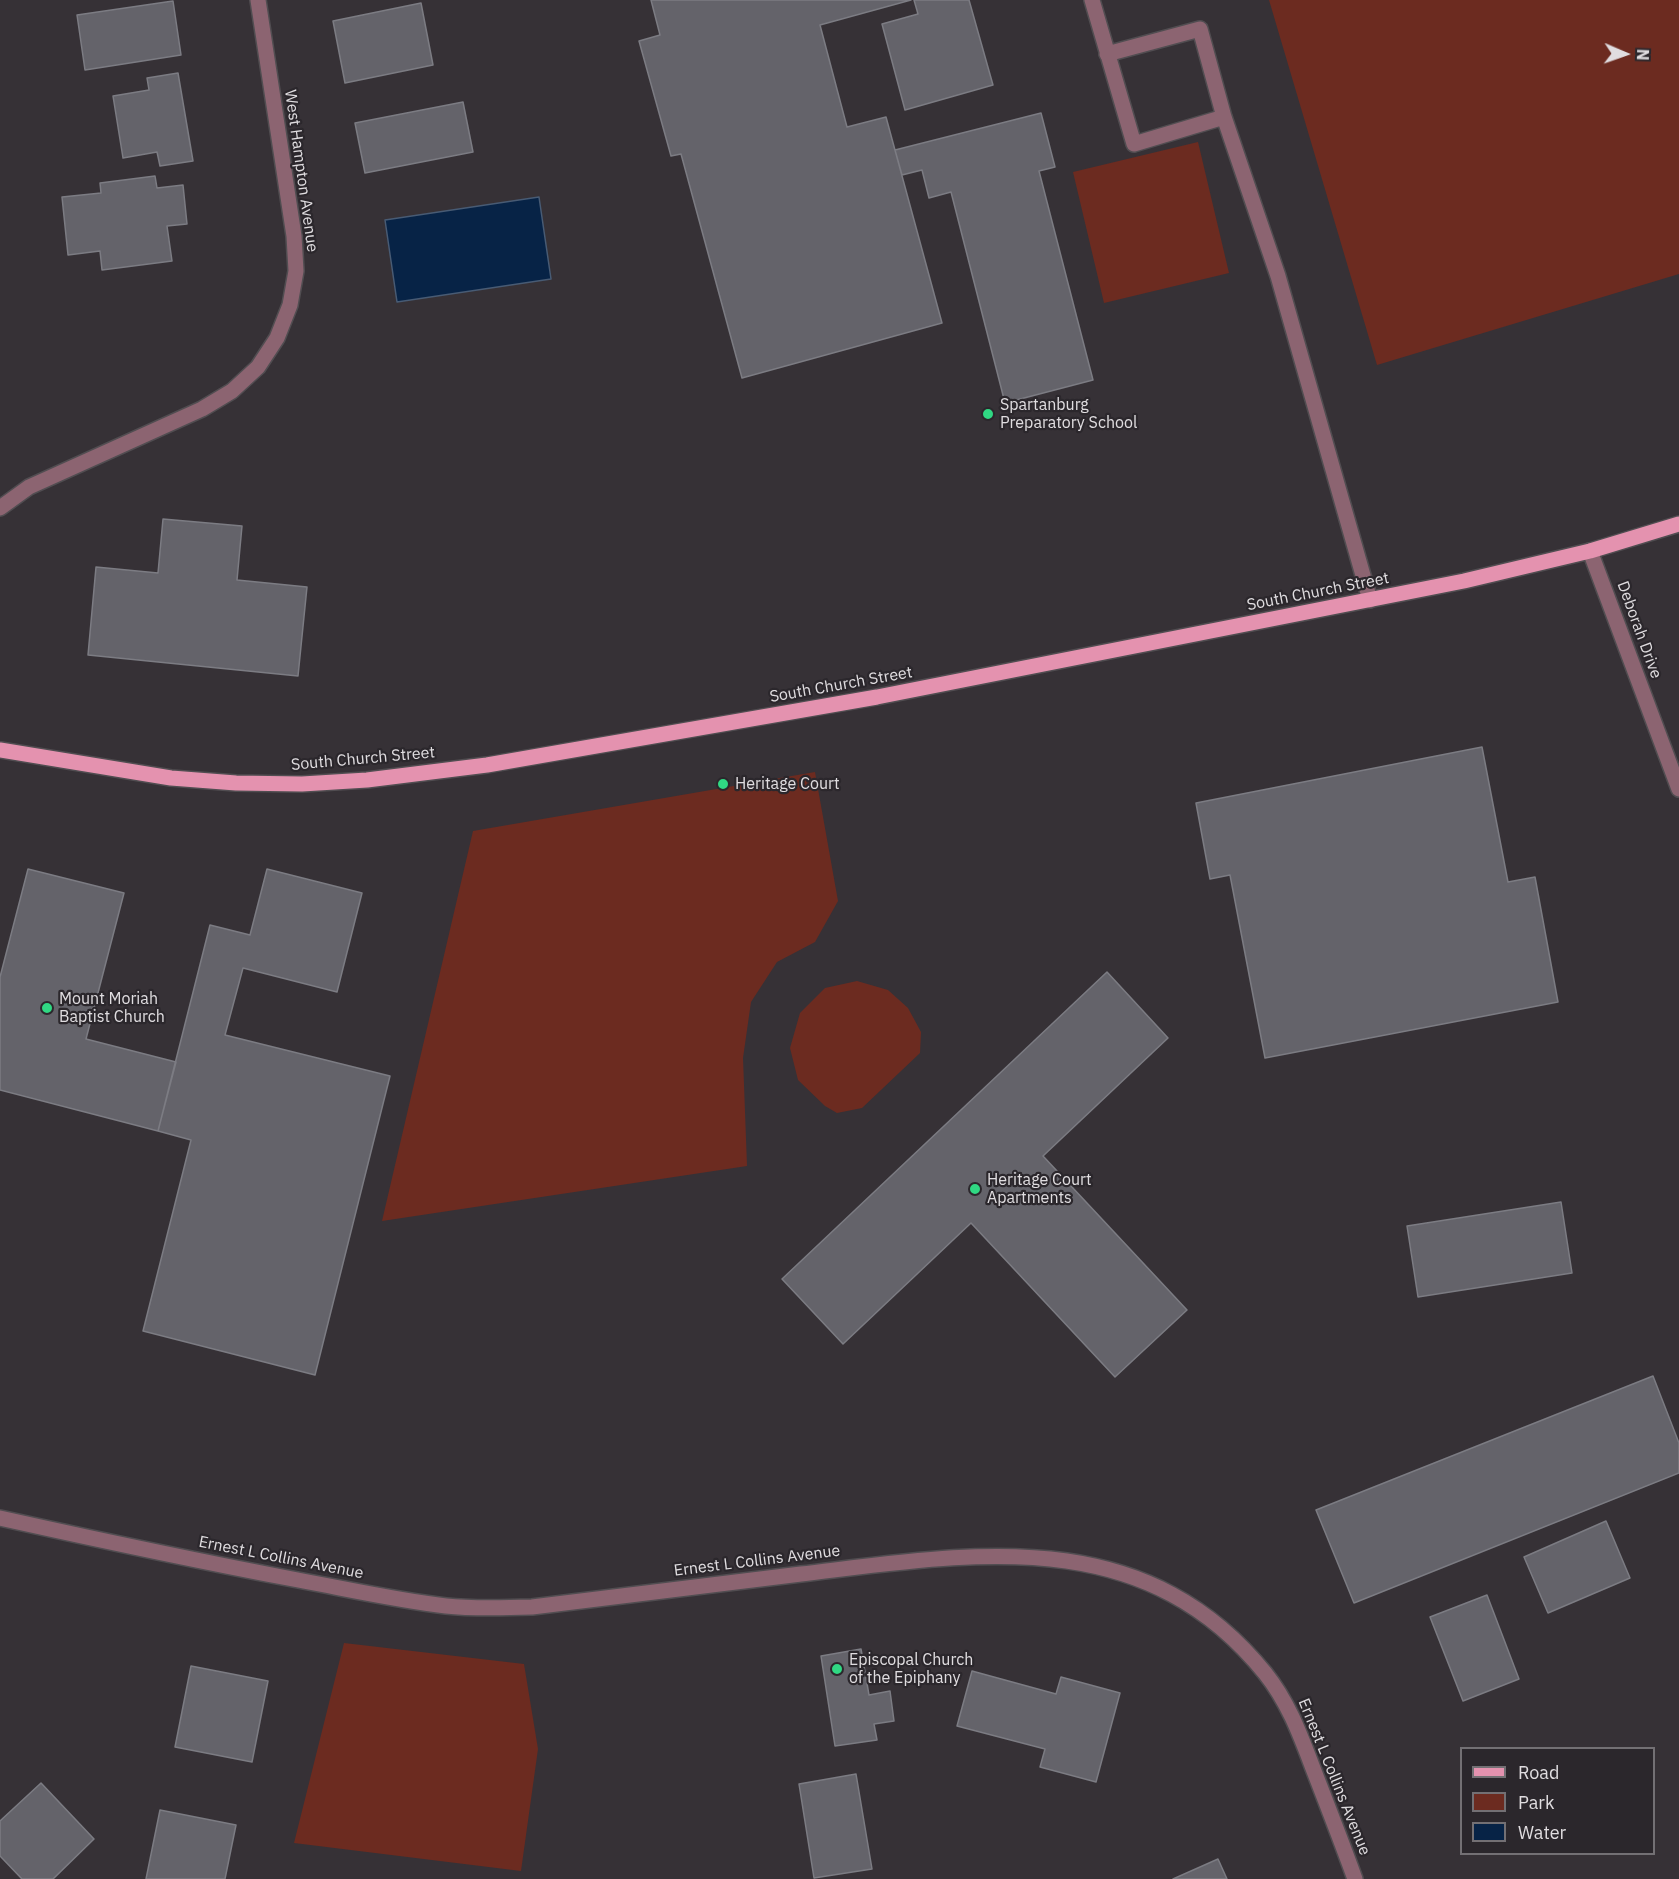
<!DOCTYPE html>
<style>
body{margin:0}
#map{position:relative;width:1679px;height:1879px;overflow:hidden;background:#363136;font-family:"IBM Plex Sans",sans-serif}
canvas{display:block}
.legend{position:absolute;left:1460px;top:1747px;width:195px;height:108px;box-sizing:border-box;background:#2b272c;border:2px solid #737074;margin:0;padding:8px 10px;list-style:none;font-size:18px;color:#e0dde0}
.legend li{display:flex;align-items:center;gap:12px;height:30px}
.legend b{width:30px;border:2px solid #737074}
.north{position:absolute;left:1595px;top:24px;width:60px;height:60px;-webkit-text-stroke:4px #2b272c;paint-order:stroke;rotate:92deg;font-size:16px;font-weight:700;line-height:24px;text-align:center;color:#e0dde0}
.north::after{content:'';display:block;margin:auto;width:21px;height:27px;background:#e0dde0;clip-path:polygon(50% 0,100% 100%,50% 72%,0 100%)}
</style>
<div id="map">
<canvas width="1679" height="1879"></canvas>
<ul class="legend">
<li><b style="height:8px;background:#e492af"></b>Road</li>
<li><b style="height:16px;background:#6c2b20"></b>Park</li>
<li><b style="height:16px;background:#072346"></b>Water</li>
</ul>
<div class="north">N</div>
</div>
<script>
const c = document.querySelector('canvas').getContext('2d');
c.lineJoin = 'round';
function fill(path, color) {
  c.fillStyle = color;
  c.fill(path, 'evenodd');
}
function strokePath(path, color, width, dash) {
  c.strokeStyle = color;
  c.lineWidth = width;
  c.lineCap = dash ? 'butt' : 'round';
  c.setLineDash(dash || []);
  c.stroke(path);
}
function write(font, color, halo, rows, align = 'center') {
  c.font = font + ' "IBM Plex Sans",sans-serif';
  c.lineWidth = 4.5;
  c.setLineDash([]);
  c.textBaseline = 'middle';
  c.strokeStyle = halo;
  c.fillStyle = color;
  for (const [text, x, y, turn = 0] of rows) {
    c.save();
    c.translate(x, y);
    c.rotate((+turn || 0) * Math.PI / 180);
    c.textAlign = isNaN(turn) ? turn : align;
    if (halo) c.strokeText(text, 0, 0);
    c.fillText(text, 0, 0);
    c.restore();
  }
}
fill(new Path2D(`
 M 1269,0 L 1679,0 L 1679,274 L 1377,365 Z
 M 1198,142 L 1229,273 L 1104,303 L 1073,172 Z
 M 815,772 L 838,901 L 815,942 L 777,962 L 751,1002 L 743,1058 L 747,1166 L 382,1221 L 473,831 Z
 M 857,981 L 888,990 L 908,1008 L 921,1032 L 920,1053 L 862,1108 L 837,1113 L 825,1106 L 798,1080 L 790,1048 L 800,1013 L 825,988 Z
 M 344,1643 L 524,1664 L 538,1749 L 521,1871 L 294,1843 Z`), '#6c2b20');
const water = new Path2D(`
 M 539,197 L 551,279 L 397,302 L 385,220 Z`);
fill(water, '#072346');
strokePath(water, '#485b74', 1.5);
const building = new Path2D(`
 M 651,0 L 911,0 L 820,25 L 847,127 L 886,117 L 942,323 L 742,378 L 681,154 L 671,156 L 639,41 L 660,35 Z
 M 914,0 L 969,0 L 993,85 L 905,110 L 882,24 L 918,14 Z
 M 173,1 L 181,55 L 85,70 L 77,15 Z
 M 421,3 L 433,65 L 345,83 L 333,21 Z
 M 178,73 L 193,161 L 160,166 L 157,152 L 123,158 L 113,96 L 149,90 L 147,78 Z
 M 463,102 L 473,152 L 365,173 L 355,123 Z
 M 1041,113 L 1055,167 L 1039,171 L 1093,380 L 1005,403 L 951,192 L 929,198 L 922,170 L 902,175 L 895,150 Z
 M 155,176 L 157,188 L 183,185 L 187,224 L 167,226 L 172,261 L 102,270 L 100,251 L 68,255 L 62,197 L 101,193 L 100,183 Z
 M 163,519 L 242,526 L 237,580 L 307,587 L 298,676 L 88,655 L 96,567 L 158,573 Z
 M 1482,747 L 1508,882 L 1535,877 L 1558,1002 L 1265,1058 L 1230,875 L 1210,879 L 1196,803 Z
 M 28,869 L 124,893 L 86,1039 L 176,1062 L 158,1131 L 0,1090 L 0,977 Z
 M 267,869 L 362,893 L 337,992 L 243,968 L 225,1035 L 390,1076 L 315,1375 L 143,1331 L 191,1140 L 158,1131 L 210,925 L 250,935 Z
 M 1107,972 L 1168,1038 L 1043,1156 L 1187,1310 L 1115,1377 L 971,1223 L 843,1344 L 782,1279 Z
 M 1561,1202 L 1572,1273 L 1418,1297 L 1407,1226 Z
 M 1653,1376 L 1679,1443 L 1679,1473 L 1354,1603 L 1316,1510 Z
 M 1606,1521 L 1630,1578 L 1548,1613 L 1524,1557 Z
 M 1487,1595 L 1519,1679 L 1463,1701 L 1430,1617 Z
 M 861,1649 L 869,1695 L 890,1691 L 894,1721 L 874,1724 L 877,1740 L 835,1746 L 821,1656 Z
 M 191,1666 L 268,1681 L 252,1762 L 175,1747 Z
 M 972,1671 L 1056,1694 L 1061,1677 L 1120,1693 L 1096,1782 L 1040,1767 L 1045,1749 L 957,1726 Z
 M 856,1774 L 872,1869 L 814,1878 L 799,1784 Z
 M 41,1783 L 94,1839 L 53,1879 L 22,1879 L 0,1856 L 0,1821 Z
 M 160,1810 L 236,1825 L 225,1879 L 146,1879 Z
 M 1218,1859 L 1227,1879 L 1173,1879 Z`);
fill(building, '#64636a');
strokePath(building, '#7c7c83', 1.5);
const minor = new Path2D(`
 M 1092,0 L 1134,144 L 1224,117
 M 1107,54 L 1200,29 L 1224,117 L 1278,276 L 1370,600
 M 0,508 L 29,487 L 202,409 L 232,391 L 258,367 L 277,338 L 290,305 L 296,271 L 294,236 L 258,0
 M 1590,551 L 1679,789
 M 0,1518 C 99,1540 198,1561 298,1580 C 347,1589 396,1600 446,1606 C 474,1609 503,1608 532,1607 C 622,1596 711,1585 801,1574 C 971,1554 1142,1521 1265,1673 C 1289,1703 1301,1737 1314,1771 C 1328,1807 1342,1843 1355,1879`);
const major = new Path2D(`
 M 0,750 L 171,778 L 236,783 L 302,784 L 367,780 L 487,765 L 877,697 L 1464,581 L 1590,551 L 1679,524`);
strokePath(minor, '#514d51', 18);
strokePath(major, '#514d51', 18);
strokePath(minor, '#8c6471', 15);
strokePath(major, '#e492af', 15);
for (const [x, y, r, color] of [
 [988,414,6,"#30d883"],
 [723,784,6,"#30d883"],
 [47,1008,6,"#30d883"],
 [975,1189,6,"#30d883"],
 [837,1669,6,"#30d883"]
]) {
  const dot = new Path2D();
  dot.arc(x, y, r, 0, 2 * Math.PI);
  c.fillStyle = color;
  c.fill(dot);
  strokePath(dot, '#2b272c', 2);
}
write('16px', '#e0dde0', '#2b272c', [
 ["West Hampton Avenue",301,171,82],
 ["South Church Street",1318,592,-11],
 ["Deborah Drive",1639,630,70],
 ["South Church Street",841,685,-10],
 ["South Church Street",363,759,-5],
 ["Ernest L Collins Avenue",281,1558,11],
 ["Ernest L Collins Avenue",757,1561,-7],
 ["Ernest L Collins Avenue",1334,1777,68]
]);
write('16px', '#e0dde0', '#2b272c', [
 ["Spartanburg",1000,405],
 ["Preparatory School",1000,423],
 ["Heritage Court",735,784],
 ["Mount Moriah",59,999],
 ["Baptist Church",59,1017],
 ["Heritage Court",987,1180],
 ["Apartments",987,1198],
 ["Episcopal Church",849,1660],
 ["of the Epiphany",849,1678]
], 'left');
</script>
